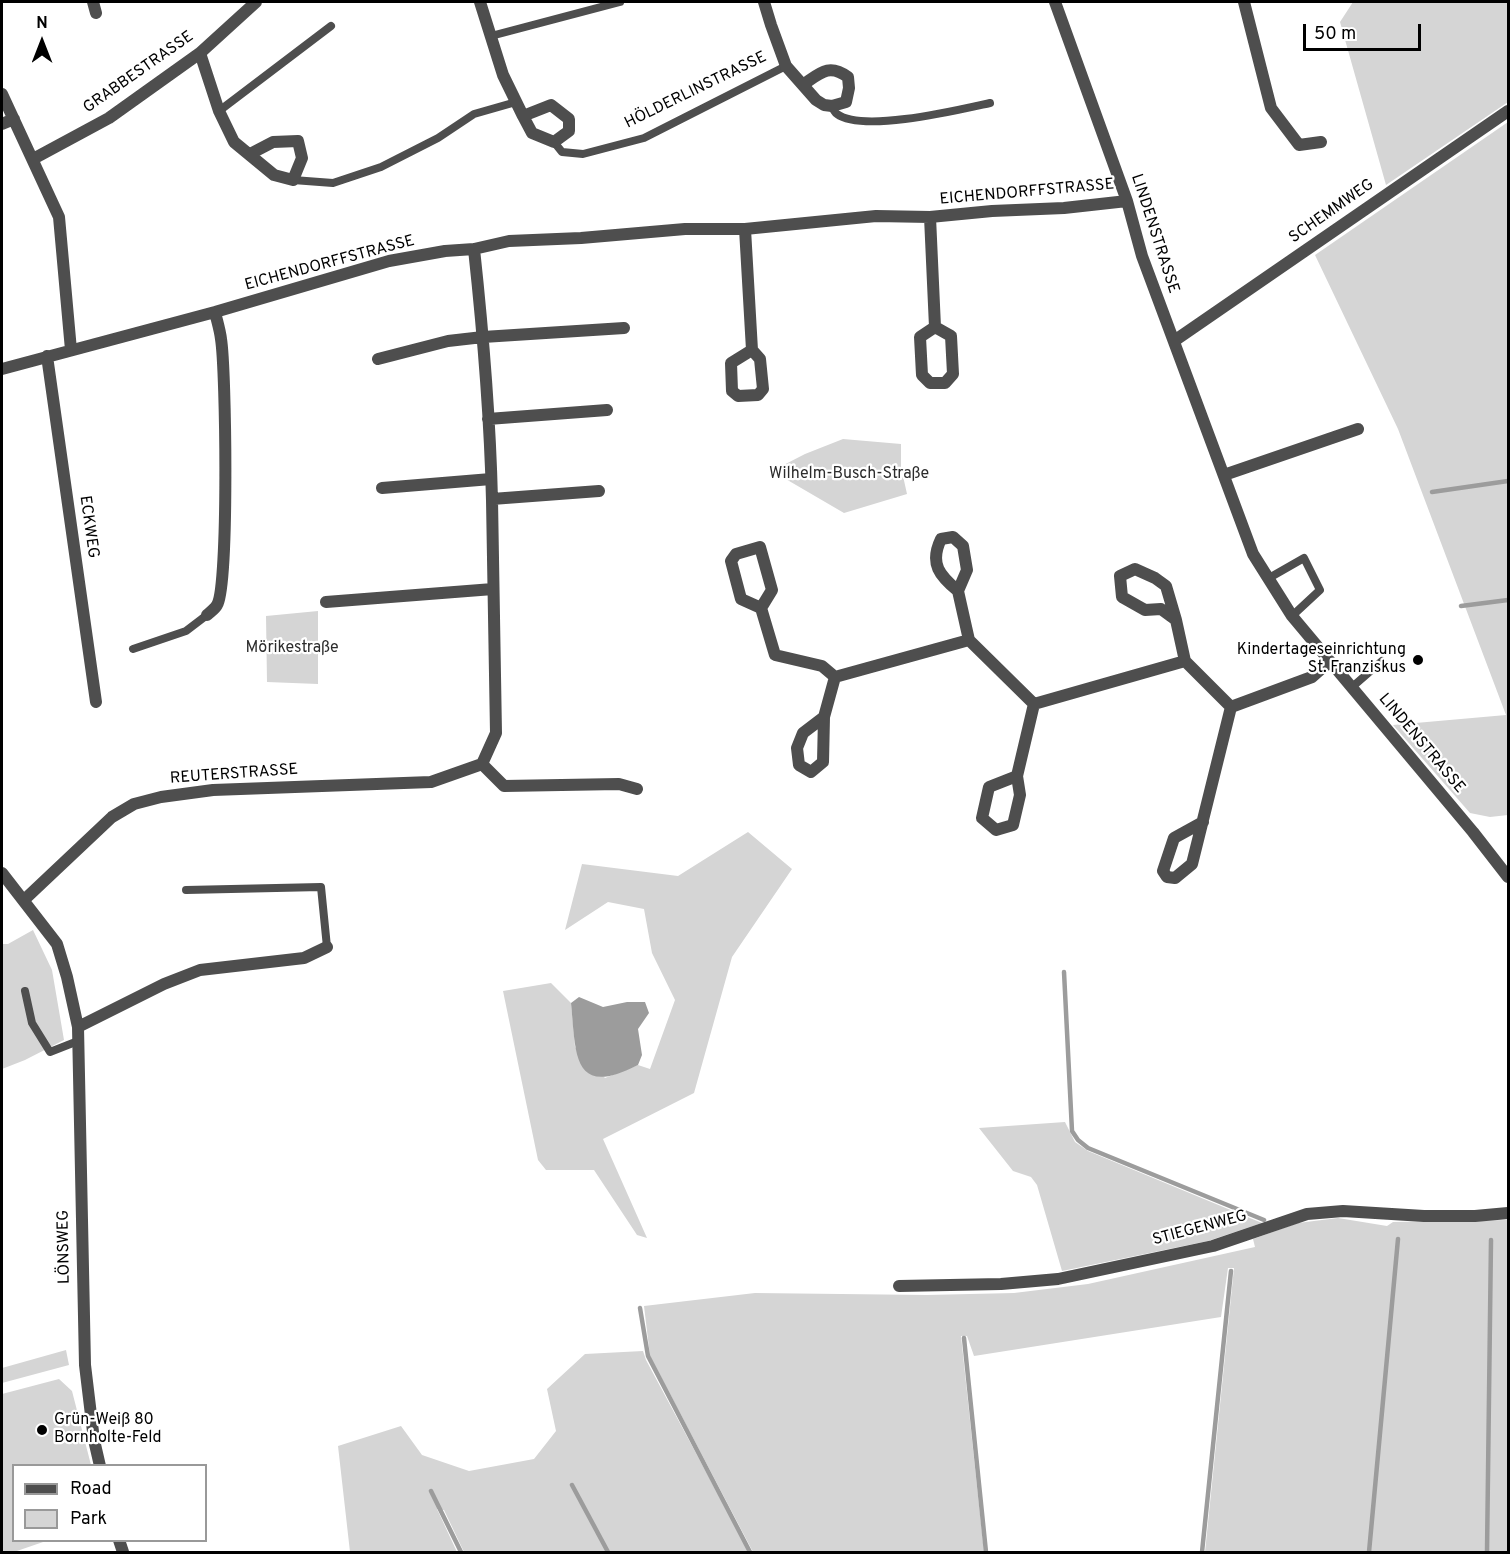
<!DOCTYPE html>
<meta charset="utf-8">
<style>
body{margin:0}
#map{position:relative;width:1510px;height:1554px;overflow:hidden;background:#fff;font-family:Overpass,sans-serif}
canvas{display:block}
.frame{position:absolute;inset:0;border:3px solid #000;pointer-events:none}
.legend{position:absolute;left:12px;top:1464px;width:195px;height:78px;box-sizing:border-box;background:#fff;border:2px solid #999;margin:0;padding:8px 10px;list-style:none;font-size:18px;color:#000}
.legend li{display:flex;align-items:center;gap:12px;height:30px}
.legend b{width:30px;border:2px solid #999}
.north{position:absolute;left:12px;top:12px;width:60px;height:60px;-webkit-text-stroke:4px #fff;paint-order:stroke;rotate:0deg;font-size:16px;font-weight:700;line-height:24px;text-align:center;color:#000}
.north::after{content:'';display:block;margin:auto;width:21px;height:27px;background:#000;clip-path:polygon(50% 0,100% 100%,50% 72%,0 100%)}
.scale{position:absolute;left:1303px;top:24px;width:118px;height:27px;box-sizing:border-box;border:3px solid #000;border-top:0;padding-left:8px;font-size:18px;line-height:21px;white-space:nowrap;color:#000;-webkit-text-stroke:4px #fff;paint-order:stroke}
</style>
<div id="map">
<canvas width="1510" height="1554"></canvas>
<div class="frame"></div>
<ul class="legend">
<li><b style="height:8px;background:#4e4e4e"></b>Road</li>
<li><b style="height:16px;background:#d5d5d5"></b>Park</li>
</ul>
<div class="north">N</div>
<div class="scale">50 m</div>
</div>
<script>
const c = document.querySelector('canvas').getContext('2d');
c.lineJoin = 'round';
function fill(path, color) {
  c.fillStyle = color;
  c.fill(path, 'evenodd');
}
function strokePath(path, color, width, dash) {
  c.strokeStyle = color;
  c.lineWidth = width;
  c.lineCap = dash ? 'butt' : 'round';
  c.setLineDash(dash || []);
  c.stroke(path);
}
function write(font, color, halo, rows, align = 'center') {
  c.font = font + ' Overpass,sans-serif';
  c.lineWidth = 4.5;
  c.setLineDash([]);
  c.textBaseline = 'middle';
  c.strokeStyle = halo;
  c.fillStyle = color;
  for (const [text, x, y, turn = 0] of rows) {
    c.save();
    c.translate(x, y);
    c.rotate((+turn || 0) * Math.PI / 180);
    c.textAlign = isNaN(turn) ? turn : align;
    if (halo) c.strokeText(text, 0, 0);
    c.fillText(text, 0, 0);
    c.restore();
  }
}
fill(new Path2D(`
 M 1353,2 L 1508,2 L 1508,102 L 1386,185 L 1340,22 Z
 M 1508,122 L 1508,815 L 1490,817 L 1470,813 L 1393,725 L 1506,715 L 1398,429 L 1315,255 Z
 M 843,439 L 901,444 L 901,467 L 907,494 L 844,513 L 772,471 L 805,454 Z
 M 318,611 L 318,684 L 267,682 L 266,616 Z
 M 748,832 L 792,869 L 732,957 L 694,1093 L 603,1139 L 647,1238 L 637,1235 L 594,1170 L 546,1170 L 538,1160 L 503,991 L 551,983 L 571,1003 L 575,1047 L 605,1078 L 638,1065 L 650,1069 L 675,1000 L 652,953 L 644,909 L 608,902 L 565,930 L 582,864 L 678,876 Z
 M 33,930 L 52,970 L 64,1040 L 25,1060 L 2,1069 L 2,944 L 8,944 Z
 M 1065,1122 L 1075,1142 L 1088,1151 L 1262,1223 L 1208,1241 L 1062,1271 L 1037,1185 L 1031,1177 L 1013,1171 L 979,1128 Z
 M 1338,1218 L 1387,1226 L 1393,1222 L 1508,1220 L 1508,1552 L 1205,1552 L 1234,1268 L 1228,1268 L 1221,1317 L 974,1356 L 967,1336 L 961,1336 L 984,1552 L 753,1552 L 650,1356 L 644,1306 L 755,1293 L 927,1295 L 1014,1293 L 1088,1284 L 1255,1247 L 1253,1239 L 1298,1223 Z
 M 66,1350 L 69,1365 L 2,1383 L 2,1368 Z
 M 643,1351 L 646,1360 L 749,1552 L 464,1552 L 444,1510 L 437,1509 L 457,1552 L 350,1552 L 338,1446 L 401,1426 L 422,1455 L 469,1471 L 534,1459 L 556,1431 L 547,1389 L 585,1354 Z
 M 59,1379 L 72,1391 L 91,1465 L 14,1466 L 14,1540 L 46,1541 L 14,1552 L 2,1552 L 2,1394 Z`), '#d5d5d5');
fill(new Path2D(`
 M 579,997 L 603,1007 L 627,1002 L 645,1002 L 649,1013 L 638,1029 L 642,1055 L 638,1065 C 572,1099 576,1054 571,1003 Z`), '#9c9c9c');
strokePath(new Path2D(`
 M 1432,492 L 1508,481
 M 1461,606 L 1508,600
 M 1064,972 L 1072,1131 L 1078,1140 L 1088,1148 L 1264,1220
 M 640,1308 L 648,1356 L 750,1552
 M 964,1338 L 986,1552
 M 572,1485 L 608,1552
 M 431,1491 L 461,1552
 M 1202,1552 L 1231,1271
 M 1369,1552 L 1398,1239
 M 1487,1552 L 1491,1240`), '#9c9c9c', 4.5);
strokePath(new Path2D(`
 M 491,36 L 620,2
 M 832,106 C 833,109 834,112 837,114 C 863,133 958,110 990,103
 M 219,111 L 331,26
 M 554,142 L 562,152 L 583,154 L 644,138 L 786,66
 M 293,180 L 333,183 L 381,167 L 438,138 L 474,114 L 516,102
 M 1269,578 L 1304,558 L 1320,590 L 1292,616
 M 133,649 L 186,631 L 207,615
 M 1351,688 L 1382,661
 M 186,890 L 321,887 L 327,947
 M 25,991 L 32,1023 L 50,1052 L 78,1041`), '#4e4e4e', 8);
strokePath(new Path2D(`
 M 93,2 L 96,13
 M 480,2 L 503,75 L 523,116 L 532,133 L 554,142 L 569,131 L 569,119 L 551,105 L 523,116
 M 764,2 L 771,25 L 786,66 L 816,100 L 824,105 L 832,106 L 846,102 L 849,88 L 848,77 C 829,63 820,73 804,84
 M 1055,2 L 1127,201 L 1142,256 L 1253,554 L 1292,616 L 1473,832 L 1508,877
 M 1244,2 L 1271,108 L 1299,145 L 1321,142
 M 200,53 L 219,111 L 234,142 L 274,175 L 293,180 L 302,158 L 298,141 L 273,142 L 250,154
 M 2,94 L 59,217 L 71,350
 M 2,124 L 14,119
 M 33,159 L 109,118 L 200,53 L 256,2
 M 930,217 L 935,327
 M 745,229 L 752,350 L 760,359 L 763,389 L 758,395 L 738,396 L 732,391 L 731,363 L 752,350
 M 474,249 C 483,332 490,416 492,500 C 493,577 494,655 496,733 L 482,764
 M 935,327 L 951,336 L 953,374 L 945,383 L 930,383 L 922,375 L 920,337 Z
 M 1174,341 L 1508,111
 M 47,356 L 96,702
 M 378,359 L 448,341 L 483,337 L 624,328
 M 2,369 L 215,312 L 389,261 L 445,251 L 474,249 L 509,241 L 581,238 L 685,229 L 745,229 L 876,216 L 930,217 L 992,211 L 1064,208 L 1127,201
 M 488,419 L 607,410
 M 1224,475 L 1358,429
 M 382,488 L 491,479
 M 492,499 L 599,491
 M 958,591 C 940,576 929,564 941,539 L 953,537 L 963,546 L 967,570 L 958,591 L 969,640
 M 326,602 L 493,589
 M 761,608 L 772,590 L 760,547 L 736,554 L 731,561 L 741,599 L 761,608 L 775,655 L 822,666 L 835,677 L 969,640 L 1034,704 L 1185,661 L 1231,707 L 1312,677 L 1329,662
 M 207,615 C 210,612 215,609 217,605 C 229,587 226,370 221,339 C 220,330 217,321 215,312
 M 1176,620 L 1166,586 L 1155,578 L 1135,569 L 1120,576 L 1122,597 L 1145,610 L 1161,609 L 1176,620 L 1185,661
 M 824,717 L 823,762 L 811,772 L 799,765 L 797,748 L 803,733 L 824,717 L 835,677
 M 1017,776 L 989,787 L 982,818 L 996,830 L 1013,825 L 1020,795 L 1017,776 L 1034,704
 M 1203,822 L 1174,838 L 1163,871 L 1167,877 L 1175,878 L 1192,864 L 1231,707
 M 2,873 L 57,944 L 67,977 L 78,1027 L 85,1365 L 94,1440 L 100,1466
 M 24,900 L 112,817 L 134,804 L 161,797 L 213,790 L 431,782 L 482,764 L 504,786 L 619,784 L 637,789
 M 78,1027 L 164,984 L 200,970 L 304,958 L 327,947
 M 899,1286 L 1001,1284 L 1058,1279 L 1213,1246 L 1307,1214 L 1343,1211 L 1424,1216 L 1475,1216 L 1508,1213
 M 119,1540 L 123,1552`), '#4e4e4e', 12);
for (const [x, y, r, color] of [
 [1418,660,6,"#000"],
 [42,1430,6,"#000"]
]) {
  const dot = new Path2D();
  dot.arc(x, y, r, 0, 2 * Math.PI);
  c.fillStyle = color;
  c.fill(dot);
  strokePath(dot, '#fff', 2);
}
write('16px', '#000', '#fff', [
 ["GRABBESTRASSE",139,73,-35],
 ["HÖLDERLINSTRASSE",696,91,-26],
 ["EICHENDORFFSTRASSE",1027,193,-5],
 ["SCHEMMWEG",1332,212,-35],
 ["LINDENSTRASSE",1154,234,72],
 ["EICHENDORFFSTRASSE",330,264,-15],
 ["ECKWEG",88,527,82],
 ["LINDENSTRASSE",1421,744,50],
 ["REUTERSTRASSE",234,775,-4],
 ["STIEGENWEG",1200,1229,-15],
 ["LÖNSWEG",65,1247,-91]
]);
write('16px', '#2c2c2c', '#fff', [
 ["Wilhelm-Busch-Straße",849,475],
 ["Mörikestraße",292,649]
]);
write('16px', '#000', '#fff', [
 ["Kindertageseinrichtung",1406,651],
 ["St. Franziskus",1406,669],
 ["Grün-Weiß 80",54,1421,"left"],
 ["Bornholte-Feld",54,1439,"left"]
], 'right');
</script>
